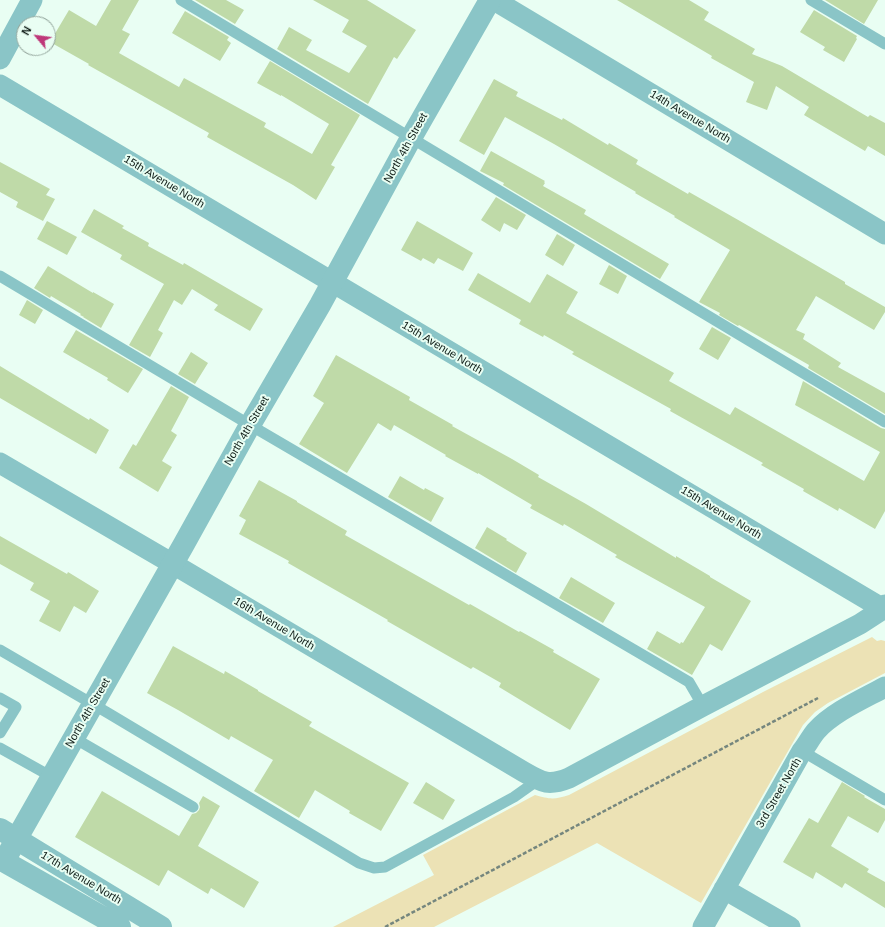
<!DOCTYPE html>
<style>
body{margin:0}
#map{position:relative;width:885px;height:927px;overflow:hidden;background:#e9fef3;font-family:Arial,sans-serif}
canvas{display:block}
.north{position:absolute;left:16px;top:16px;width:40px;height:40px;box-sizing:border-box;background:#e9fef3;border:1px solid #92a49b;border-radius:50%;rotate:299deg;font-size:11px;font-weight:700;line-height:16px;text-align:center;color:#101d18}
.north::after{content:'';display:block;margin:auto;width:14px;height:18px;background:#be3879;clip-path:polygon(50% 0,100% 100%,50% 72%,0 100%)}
</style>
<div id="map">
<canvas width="885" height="927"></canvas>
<div class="north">N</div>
</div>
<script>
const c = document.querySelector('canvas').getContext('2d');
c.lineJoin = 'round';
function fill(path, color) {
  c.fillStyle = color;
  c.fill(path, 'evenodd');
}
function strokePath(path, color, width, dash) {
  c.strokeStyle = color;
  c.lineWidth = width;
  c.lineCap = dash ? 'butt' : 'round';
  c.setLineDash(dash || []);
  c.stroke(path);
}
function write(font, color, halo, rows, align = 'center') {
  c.font = font + ' Arial,sans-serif';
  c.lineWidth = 4;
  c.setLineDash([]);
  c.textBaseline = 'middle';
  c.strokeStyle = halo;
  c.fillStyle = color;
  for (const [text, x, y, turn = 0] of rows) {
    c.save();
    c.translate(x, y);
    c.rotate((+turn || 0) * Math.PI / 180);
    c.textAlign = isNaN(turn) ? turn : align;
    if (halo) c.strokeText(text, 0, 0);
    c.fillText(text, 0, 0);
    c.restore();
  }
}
fill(new Path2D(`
 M 872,637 L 877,641 L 881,640 L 885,641 L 885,673 L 828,703 L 815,712 L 803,725 L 701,903 L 597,843 L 434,927 L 333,927 L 434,875 L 423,855 L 535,795 C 549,799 554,800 569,795 L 763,692 Z`), '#ece2b5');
fill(new Path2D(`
 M 111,0 L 139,0 L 122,30 L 130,34 L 119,53 L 179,87 L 184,78 L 266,123 L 264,127 L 312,154 L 329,124 L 281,95 L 281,96 L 257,83 L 270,61 L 360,115 L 331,165 L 335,167 L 316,200 L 293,185 L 207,137 L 209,133 L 88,65 L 89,64 L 50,42 L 69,10 L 96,26 Z
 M 195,0 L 226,0 L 244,10 L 235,24 Z
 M 313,0 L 367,0 L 416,30 L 397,59 L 394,57 L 368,104 L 277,49 L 289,27 L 312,40 L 306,50 L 349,73 L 367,46 L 342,32 L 349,20 Z
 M 617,0 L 689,0 L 709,12 L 704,20 L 755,49 L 752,54 L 782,66 L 868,117 L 870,115 L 885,123 L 885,156 L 868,146 L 865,151 L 804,115 L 809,107 L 776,86 L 767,110 L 746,102 L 754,82 L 711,58 L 712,56 Z
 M 825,0 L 878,0 L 864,24 Z
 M 814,10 L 857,36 L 856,38 L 857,39 L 844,62 L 823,50 L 825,47 L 800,32 Z
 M 185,11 L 229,37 L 227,40 L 231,43 L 220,61 L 172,33 Z
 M 494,79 L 518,92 L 516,96 L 562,120 L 563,118 L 608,145 L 609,143 L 638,160 L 636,164 L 688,194 L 689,192 L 740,221 L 845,282 L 845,284 L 885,307 L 885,312 L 874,330 L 816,296 L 796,330 L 805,334 L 803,339 L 841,363 L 838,367 L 885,393 L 885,414 L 808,368 L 809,365 L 739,325 L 738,326 L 719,315 L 720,313 L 699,302 L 730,250 L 674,217 L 675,216 L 635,193 L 636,192 L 554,144 L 505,117 L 484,155 L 459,141 Z
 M 491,151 L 545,181 L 544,182 L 545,183 L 543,186 L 586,210 L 584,214 L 669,264 L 660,279 L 503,185 L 504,183 L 480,171 Z
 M 0,162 L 50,189 L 46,195 L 55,199 L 43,221 L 16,207 L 18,202 L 0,192 Z
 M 496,197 L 526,215 L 517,230 L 504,223 L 500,232 L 481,220 Z
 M 94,209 L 124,226 L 122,228 L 149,243 L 148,246 L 183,265 L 184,263 L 263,309 L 250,331 L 214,310 L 218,305 L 192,289 L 182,305 L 174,300 L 158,330 L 163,333 L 150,357 L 129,345 L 164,284 L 120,259 L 122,255 L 81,232 Z
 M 47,221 L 77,237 L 67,255 L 37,239 Z
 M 417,221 L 473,253 L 463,271 L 438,258 L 434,264 L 423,258 L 421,261 L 401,250 Z
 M 557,234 L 575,245 L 563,266 L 545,255 Z
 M 609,265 L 627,276 L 618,294 L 599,284 Z
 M 48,266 L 93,293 L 93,292 L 114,304 L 101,328 L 83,317 L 84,317 L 80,315 L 81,314 L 51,296 L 50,298 L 34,288 Z
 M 478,273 L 530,303 L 547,274 L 578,292 L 566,313 L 674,373 L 669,381 L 730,415 L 735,407 L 864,481 L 880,452 L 795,405 L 803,381 L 881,428 L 885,429 L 885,511 L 875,529 L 839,508 L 838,511 L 803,491 L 804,489 L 761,465 L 763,463 L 670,411 L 671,409 L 572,354 L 574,352 L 544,335 L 543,337 L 519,324 L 521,320 L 468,290 Z
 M 27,300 L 43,310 L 35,324 L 19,315 Z
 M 712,327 L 731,338 L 718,360 L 699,349 Z
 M 76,330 L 143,369 L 128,393 L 107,380 L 108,378 L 63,352 Z
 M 191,352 L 208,363 L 195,384 L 178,374 Z
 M 336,355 L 410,397 L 409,400 L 453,425 L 452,426 L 512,459 L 539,475 L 538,477 L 586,504 L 676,558 L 676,556 L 710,576 L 710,577 L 751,601 L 722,651 L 710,644 L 692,675 L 647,649 L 657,631 L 680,644 L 681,642 L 683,643 L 705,607 L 615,557 L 617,555 L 564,524 L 563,526 L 530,508 L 532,505 L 478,473 L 478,474 L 445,456 L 446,455 L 394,425 L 391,431 L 378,423 L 347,473 L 299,444 L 324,403 L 313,396 Z
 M 0,366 L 89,420 L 90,418 L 109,430 L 96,454 L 0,398 Z
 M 171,386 L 189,397 L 171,431 L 177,435 L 162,461 L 172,467 L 158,492 L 119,468 L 133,444 L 136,446 Z
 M 400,476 L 424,490 L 425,488 L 444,498 L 431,522 L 388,497 Z
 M 259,480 L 297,501 L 297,502 L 347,531 L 345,535 L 469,605 L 470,604 L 519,632 L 520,631 L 554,650 L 553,652 L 600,679 L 570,730 L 499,687 L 501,683 L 473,667 L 471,669 L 387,621 L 388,620 L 288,563 L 289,561 L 239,534 L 246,520 L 239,516 Z
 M 487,527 L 507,539 L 506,540 L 527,553 L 516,573 L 475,548 Z
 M 0,536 L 67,574 L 68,572 L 99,591 L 86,613 L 74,606 L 60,632 L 39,621 L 50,601 L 30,590 L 34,583 L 0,564 Z
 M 571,577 L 615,603 L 603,623 L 559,598 Z
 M 173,646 L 224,674 L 225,671 L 258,690 L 258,691 L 312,722 L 309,726 L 409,783 L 381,831 L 349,813 L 350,811 L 315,790 L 299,818 L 254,791 L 273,760 L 231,736 L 229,740 L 178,710 L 147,693 Z
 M 426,782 L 455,800 L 443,820 L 413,803 Z
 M 842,782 L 865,796 L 864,797 L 885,809 L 885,820 L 878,833 L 848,816 L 831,846 L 869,869 L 867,872 L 885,882 L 885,908 L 845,883 L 842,888 L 816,872 L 813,879 L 783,862 L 809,818 L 818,823 Z
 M 102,791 L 179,836 L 192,814 L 196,813 L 199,810 L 200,807 L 199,803 L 203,796 L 220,806 L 198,846 L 259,882 L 244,908 L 211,888 L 208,894 L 168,870 L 159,886 L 75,837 Z`), '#bfdaa8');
strokePath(new Path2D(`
 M 385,927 L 818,698`), '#75867e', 2.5, [4, 2]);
strokePath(new Path2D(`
 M 181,0 L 885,422
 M 811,0 L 885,44
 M 0,276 L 250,425 L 689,682 L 703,706
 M 0,650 L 108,713 L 359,863 L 374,868 L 385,867 L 514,797 L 538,780
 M 0,698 L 16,707 L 0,733
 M 74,738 L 193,807
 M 0,748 L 52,777
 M 802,751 L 885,800`), '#8ac5c7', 11);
strokePath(new Path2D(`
 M 494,0 L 885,234
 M 0,59 L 32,0
 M 0,85 L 885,610
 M 0,463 L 173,564 L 524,772 C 543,783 549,786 569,778 L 703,706 L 860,624 L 883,609 L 885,605
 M 724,889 L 790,927
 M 703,927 L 802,751 C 807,745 811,737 816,731 C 833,712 863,699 885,687`), '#8ac5c7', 21);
strokePath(new Path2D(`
 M 0,829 L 161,927
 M 0,859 L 120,927
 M 4,861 L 184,544 L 250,425 L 320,305 L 411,138 L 490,0`), '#8ac5c7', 22);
write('11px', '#101d18', '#e9fef3', [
 ["14th Avenue North",690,117,31],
 ["North 4th Street",406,148,-61],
 ["15th Avenue North",164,182,31],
 ["15th Avenue North",442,348,31],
 ["North 4th Street",247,431,-60],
 ["15th Avenue North",721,513,31],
 ["16th Avenue North",274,624,31],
 ["North 4th Street",88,713,-60],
 ["3rd Street North",779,793,-60],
 ["17th Avenue North",81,878,31]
]);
</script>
